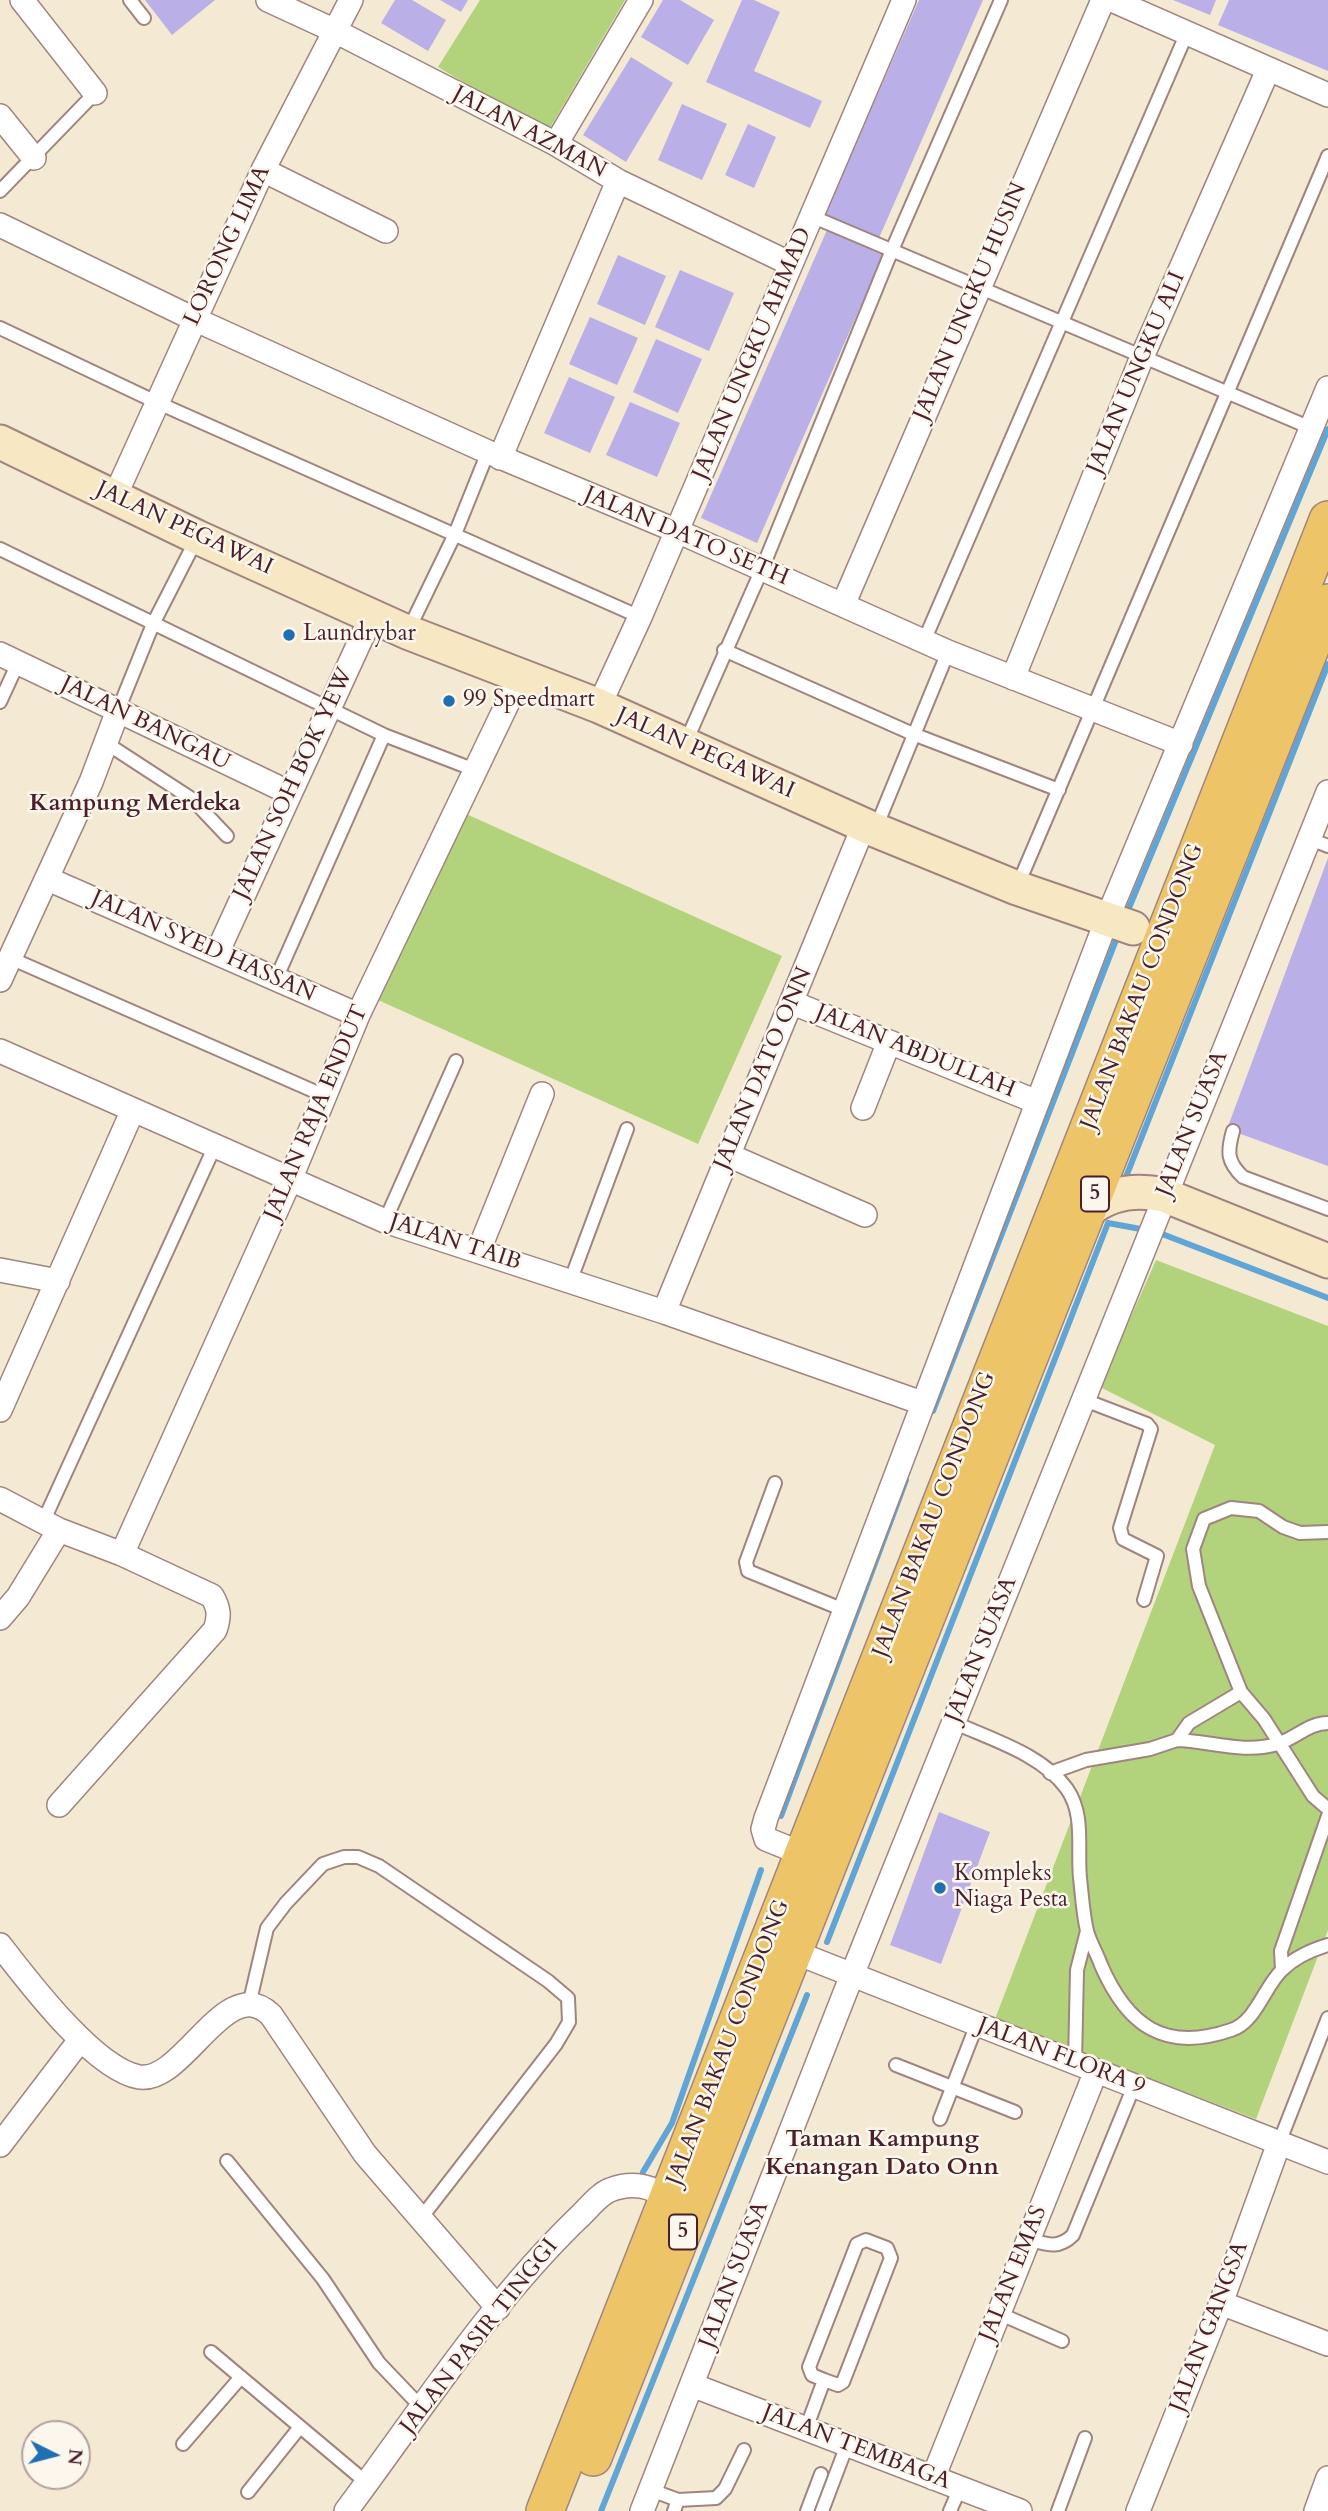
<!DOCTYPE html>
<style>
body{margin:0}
#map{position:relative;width:1328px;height:2511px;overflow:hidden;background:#f4ead3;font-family:Cardo,serif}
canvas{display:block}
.north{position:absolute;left:21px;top:2420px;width:70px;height:70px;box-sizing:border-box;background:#fbf7ec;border:2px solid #b4a19f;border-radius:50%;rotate:96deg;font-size:19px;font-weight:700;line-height:28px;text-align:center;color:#4a1f2b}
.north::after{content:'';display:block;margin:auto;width:24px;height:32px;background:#1f6fb2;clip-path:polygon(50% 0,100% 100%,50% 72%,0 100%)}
</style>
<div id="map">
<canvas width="1328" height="2511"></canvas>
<div class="north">N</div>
</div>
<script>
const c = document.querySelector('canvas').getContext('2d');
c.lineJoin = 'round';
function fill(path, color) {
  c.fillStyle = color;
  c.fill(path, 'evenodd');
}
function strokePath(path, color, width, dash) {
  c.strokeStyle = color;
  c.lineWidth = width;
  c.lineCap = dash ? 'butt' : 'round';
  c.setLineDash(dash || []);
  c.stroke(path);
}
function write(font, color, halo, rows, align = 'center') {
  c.font = font + ' Cardo,serif';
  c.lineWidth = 5;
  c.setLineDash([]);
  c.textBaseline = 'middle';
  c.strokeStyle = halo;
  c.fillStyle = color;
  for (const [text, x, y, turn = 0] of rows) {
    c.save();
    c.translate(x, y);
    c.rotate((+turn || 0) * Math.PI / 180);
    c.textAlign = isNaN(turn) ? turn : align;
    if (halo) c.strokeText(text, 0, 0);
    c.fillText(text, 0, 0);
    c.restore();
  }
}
fill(new Path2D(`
 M 480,0 L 625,0 L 547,133 L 438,67 Z
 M 464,813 L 782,956 L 698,1144 L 378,1000 Z
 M 1156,1260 L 1328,1326 L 1328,1930 L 1256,2119 L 995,2019 L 1215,1445 L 1100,1387 Z`), '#b2d37b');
strokePath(new Path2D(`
 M 1126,915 L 1328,429
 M 1124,1182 L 1328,664
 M 1157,1232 L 1328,1298
 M 933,1411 L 1118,935
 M 781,1816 L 906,1480
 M 827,1942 L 1108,1223 L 1146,1230
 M 643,2172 L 672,2123 L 761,1870
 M 601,2511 L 807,1995`), '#60a5d5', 6);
fill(new Path2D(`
 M 145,0 L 215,0 L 172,35 Z
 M 395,0 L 412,0 L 446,20 L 428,51 L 381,23 Z
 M 440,0 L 468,0 L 461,12 Z
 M 663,0 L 680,0 L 714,20 L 688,65 L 641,37 Z
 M 742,0 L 754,0 L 780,12 L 754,71 L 822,101 L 810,128 L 706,82 Z
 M 919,0 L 983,0 L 879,238 L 825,214 Z
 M 1173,0 L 1216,0 L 1210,15 Z
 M 1229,0 L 1328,0 L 1328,71 L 1218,25 Z
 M 631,57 L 673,83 L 626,162 L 583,135 Z
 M 682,104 L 727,124 L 702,180 L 658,160 Z
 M 748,124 L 776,137 L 754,188 L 725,175 Z
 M 827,230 L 883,255 L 757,543 L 701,518 Z
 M 618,255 L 666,276 L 645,325 L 597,304 Z
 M 680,270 L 734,293 L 709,351 L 655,327 Z
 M 590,317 L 638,338 L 617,385 L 569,364 Z
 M 656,339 L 702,359 L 678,413 L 633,392 Z
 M 569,377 L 615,397 L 590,453 L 544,433 Z
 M 630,402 L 680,423 L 657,477 L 606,455 Z
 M 1328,858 L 1328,1166 L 1227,1129 Z
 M 939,1812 L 990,1832 L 941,1964 L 890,1945 Z`), '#bbafe8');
const lane = new Path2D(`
 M 130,0 L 144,18
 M 0,191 L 95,93
 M 811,216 L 1311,428
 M 0,328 L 156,402 L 640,617
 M 0,549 L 384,735 L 475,770
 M 408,631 L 455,534 L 488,452
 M 924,641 L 1186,35
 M 724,650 L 913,734 L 1059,790
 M 0,702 L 18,663
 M 117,713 L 153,624 L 197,538
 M 106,743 L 192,799 L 227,836
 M 685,744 L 762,569 L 892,250 L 1001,0
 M 875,830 L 948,652
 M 1310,839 L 1328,846
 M 1017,887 L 1328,156
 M 10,958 L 325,1096
 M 276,979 L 384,735
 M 1233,1131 C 1227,1152 1227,1162 1243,1177 L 1328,1209
 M 385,1221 L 456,1061
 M 570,1282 L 627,1129
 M 1082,1399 L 1147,1424 L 1151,1429 L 1120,1528 L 1123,1539 L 1157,1556 L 1144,1600
 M 775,1483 L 746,1562 L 748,1571 L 844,1610
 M 44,1520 L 214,1148
 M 1328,1532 L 1300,1533 L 1283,1527 L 1259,1511 L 1231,1508 L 1204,1519 L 1193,1549 L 1199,1586 L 1241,1692 L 1264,1719 L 1313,1796 L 1328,1809
 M 953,1722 C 990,1739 1042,1754 1067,1789 C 1085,1815 1077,1848 1080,1878 C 1082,1895 1083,1914 1087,1931 C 1090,1942 1097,1954 1101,1965 C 1127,2025 1164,2053 1231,2030 C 1256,2022 1264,1987 1282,1970 C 1295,1957 1311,1950 1328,1945
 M 1177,1740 C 1209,1741 1245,1754 1277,1744 C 1295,1739 1308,1723 1328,1723
 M 1050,1773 L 1086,1760 L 1150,1749 L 1177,1740 L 1189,1723 L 1241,1692
 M 1282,1970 L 1281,1951 L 1328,1816
 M 249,2005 L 267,1928 L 286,1903 L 323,1864 L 344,1857 L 358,1857 L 379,1866 L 548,1981 L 568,1998 L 569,2022 L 556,2044 L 421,2218
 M 1075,2063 L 1077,1970 L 1087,1931
 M 896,2065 L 1015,2112
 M 940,2119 L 977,2024
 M 1279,2143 L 1328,2018
 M 227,2161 L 323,2279 L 379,2363 L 422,2408
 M 1027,2239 C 1046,2244 1058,2250 1073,2235 L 1134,2086
 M 998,2313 L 1062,2341
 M 211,2352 L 367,2483
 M 806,2429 L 824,2380 L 838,2385 L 843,2382 L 891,2258 L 887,2248 L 866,2240 L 857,2244 L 809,2367 L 812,2375 L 824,2380
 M 183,2444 L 241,2377
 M 651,2490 L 678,2500 L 674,2511
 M 248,2492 L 300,2427
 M 678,2500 L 716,2498 L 725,2489 L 744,2450
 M 807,2511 L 821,2474
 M 822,2511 L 847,2445
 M 950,2511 L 960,2488
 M 1058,2511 L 1085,2438`);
const street = new Path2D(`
 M 22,0 L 95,93
 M 268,0 L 333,30 L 556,144 L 618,181 L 791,264
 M 1112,0 L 1328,95
 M 0,116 L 34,158
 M 556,144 L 641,0
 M 263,170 L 386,231
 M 0,225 L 194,319 L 488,452 L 677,531 L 948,652 L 1181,744
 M 500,458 L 618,181
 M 115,496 L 263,170 L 351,0
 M 843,605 L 1103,0
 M 0,654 L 290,793
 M 1013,678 L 1142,357 L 1268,70
 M 599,706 L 640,617 L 904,0
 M 48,879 L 358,1015
 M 217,953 L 372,615
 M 0,980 L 91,782 L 117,713
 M 793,1003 L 1037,1102
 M 0,1051 L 385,1221 L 664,1312 L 922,1403
 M 863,1108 L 889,1042
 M 728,1155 L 865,1215
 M 479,1250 L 542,1094
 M 0,1270 L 58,1281
 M 664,1312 L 864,825
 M 0,1410 L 132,1112
 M 0,1499 L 59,1530 L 122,1554 L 212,1596 C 219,1608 220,1616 215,1630 L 59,1805
 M 122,1554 L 290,1180 L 358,1015 L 520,677
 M 0,1618 L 18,1597 L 59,1530
 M 803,1854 L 766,1839 L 763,1829 L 766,1818 L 1107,919 L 1328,388
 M 0,1945 C 28,1981 94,2069 139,2077 C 184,2084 226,1971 271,2015 L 365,2154 L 498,2308
 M 784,1948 L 1328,2162
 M 0,2145 L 80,2040
 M 1221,2303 L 1328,2344
 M 692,2385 L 1020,2511
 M 933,2478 L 1096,2071
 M 346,2511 C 420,2412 489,2304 578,2218 C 587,2210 599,2194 610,2190 C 630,2182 655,2184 667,2202
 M 642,2511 L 852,1975 L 1328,792
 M 1138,2511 L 1221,2303 L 1279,2143
 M 1316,2511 L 1328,2478`);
const secondary = new Path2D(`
 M 0,442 L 197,537 L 407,632 L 599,706 L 875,830 L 1017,888 L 1133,928
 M 1089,1210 C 1111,1192 1136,1189 1164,1195 L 1328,1261`);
const primary = new Path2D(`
 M 593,2457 L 1328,603
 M 545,2511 L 1328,520`);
strokePath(lane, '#9f847f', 16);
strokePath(street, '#9f847f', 26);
strokePath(secondary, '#9f847f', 37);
strokePath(primary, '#9f847f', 40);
strokePath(lane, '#fff', 12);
strokePath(street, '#fff', 23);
strokePath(secondary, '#f8e7c3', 33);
strokePath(primary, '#eec469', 37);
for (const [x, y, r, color] of [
 [289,635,7,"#1f6fb2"],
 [449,701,7,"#1f6fb2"],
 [940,1888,7,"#1f6fb2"]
]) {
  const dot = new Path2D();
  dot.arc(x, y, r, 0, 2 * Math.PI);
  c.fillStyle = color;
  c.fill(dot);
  strokePath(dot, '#fbf7ec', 2.5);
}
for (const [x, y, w] of [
 [1095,1194,28],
 [683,2232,28]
]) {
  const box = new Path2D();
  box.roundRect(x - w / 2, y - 17.5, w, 35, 5);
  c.fillStyle = '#fbf7ec';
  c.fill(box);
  strokePath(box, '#4a1f2b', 2);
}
write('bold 21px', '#4a1f2b', null, [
 ["5",1095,1194],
 ["5",683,2232]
]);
write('23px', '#4a1f2b', '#fbf7ec', [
 ["JALAN AZMAN",529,133,28],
 ["LORONG LIMA",228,246,-65],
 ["JALAN UNGKU HUSIN",971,302,-67],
 ["JALAN UNGKU AHMAD",753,354,-67],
 ["JALAN UNGKU ALI",1137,373,-67],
 ["JALAN PEGAWAI",184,529,25],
 ["JALAN DATO SETH",686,537,23],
 ["JALAN BANGAU",145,724,26],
 ["JALAN PEGAWAI",705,754,24],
 ["JALAN SOH BOK YEW",294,784,-65],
 ["JALAN SYED HASSAN",203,947,24],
 ["JALAN BAKAU CONDONG",1143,987,-69],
 ["JALAN ABDULLAH",915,1052,22],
 ["JALAN DATO ONN",764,1069,-67],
 ["JALAN RAJA ENDUT",317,1113,-67],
 ["JALAN SUASA",1193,1124,-68],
 ["JALAN TAIB",455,1243,18],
 ["JALAN BAKAU CONDONG",935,1515,-69],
 ["JALAN SUASA",982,1650,-68],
 ["JALAN BAKAU CONDONG",729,2043,-69],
 ["JALAN FLORA 9",1061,2057,21],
 ["JALAN EMAS",1014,2274,-68],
 ["JALAN SUASA",735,2275,-69],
 ["JALAN GANGSA",1210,2327,-69],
 ["JALAN PASIR TINGGI",480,2337,-52],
 ["JALAN TEMBAGA",856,2448,21]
]);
write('23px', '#4a1f2b', '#fbf7ec', [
 ["Laundrybar",303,635],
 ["99 Speedmart",463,701],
 ["Kompleks",954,1875],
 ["Niaga Pesta",954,1901]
], 'left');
write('bold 24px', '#4a1f2b', '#fbf7ec', [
 ["Kampung Merdeka",135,804],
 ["Taman Kampung",882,2140],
 ["Kenangan Dato Onn",882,2168]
]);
</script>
